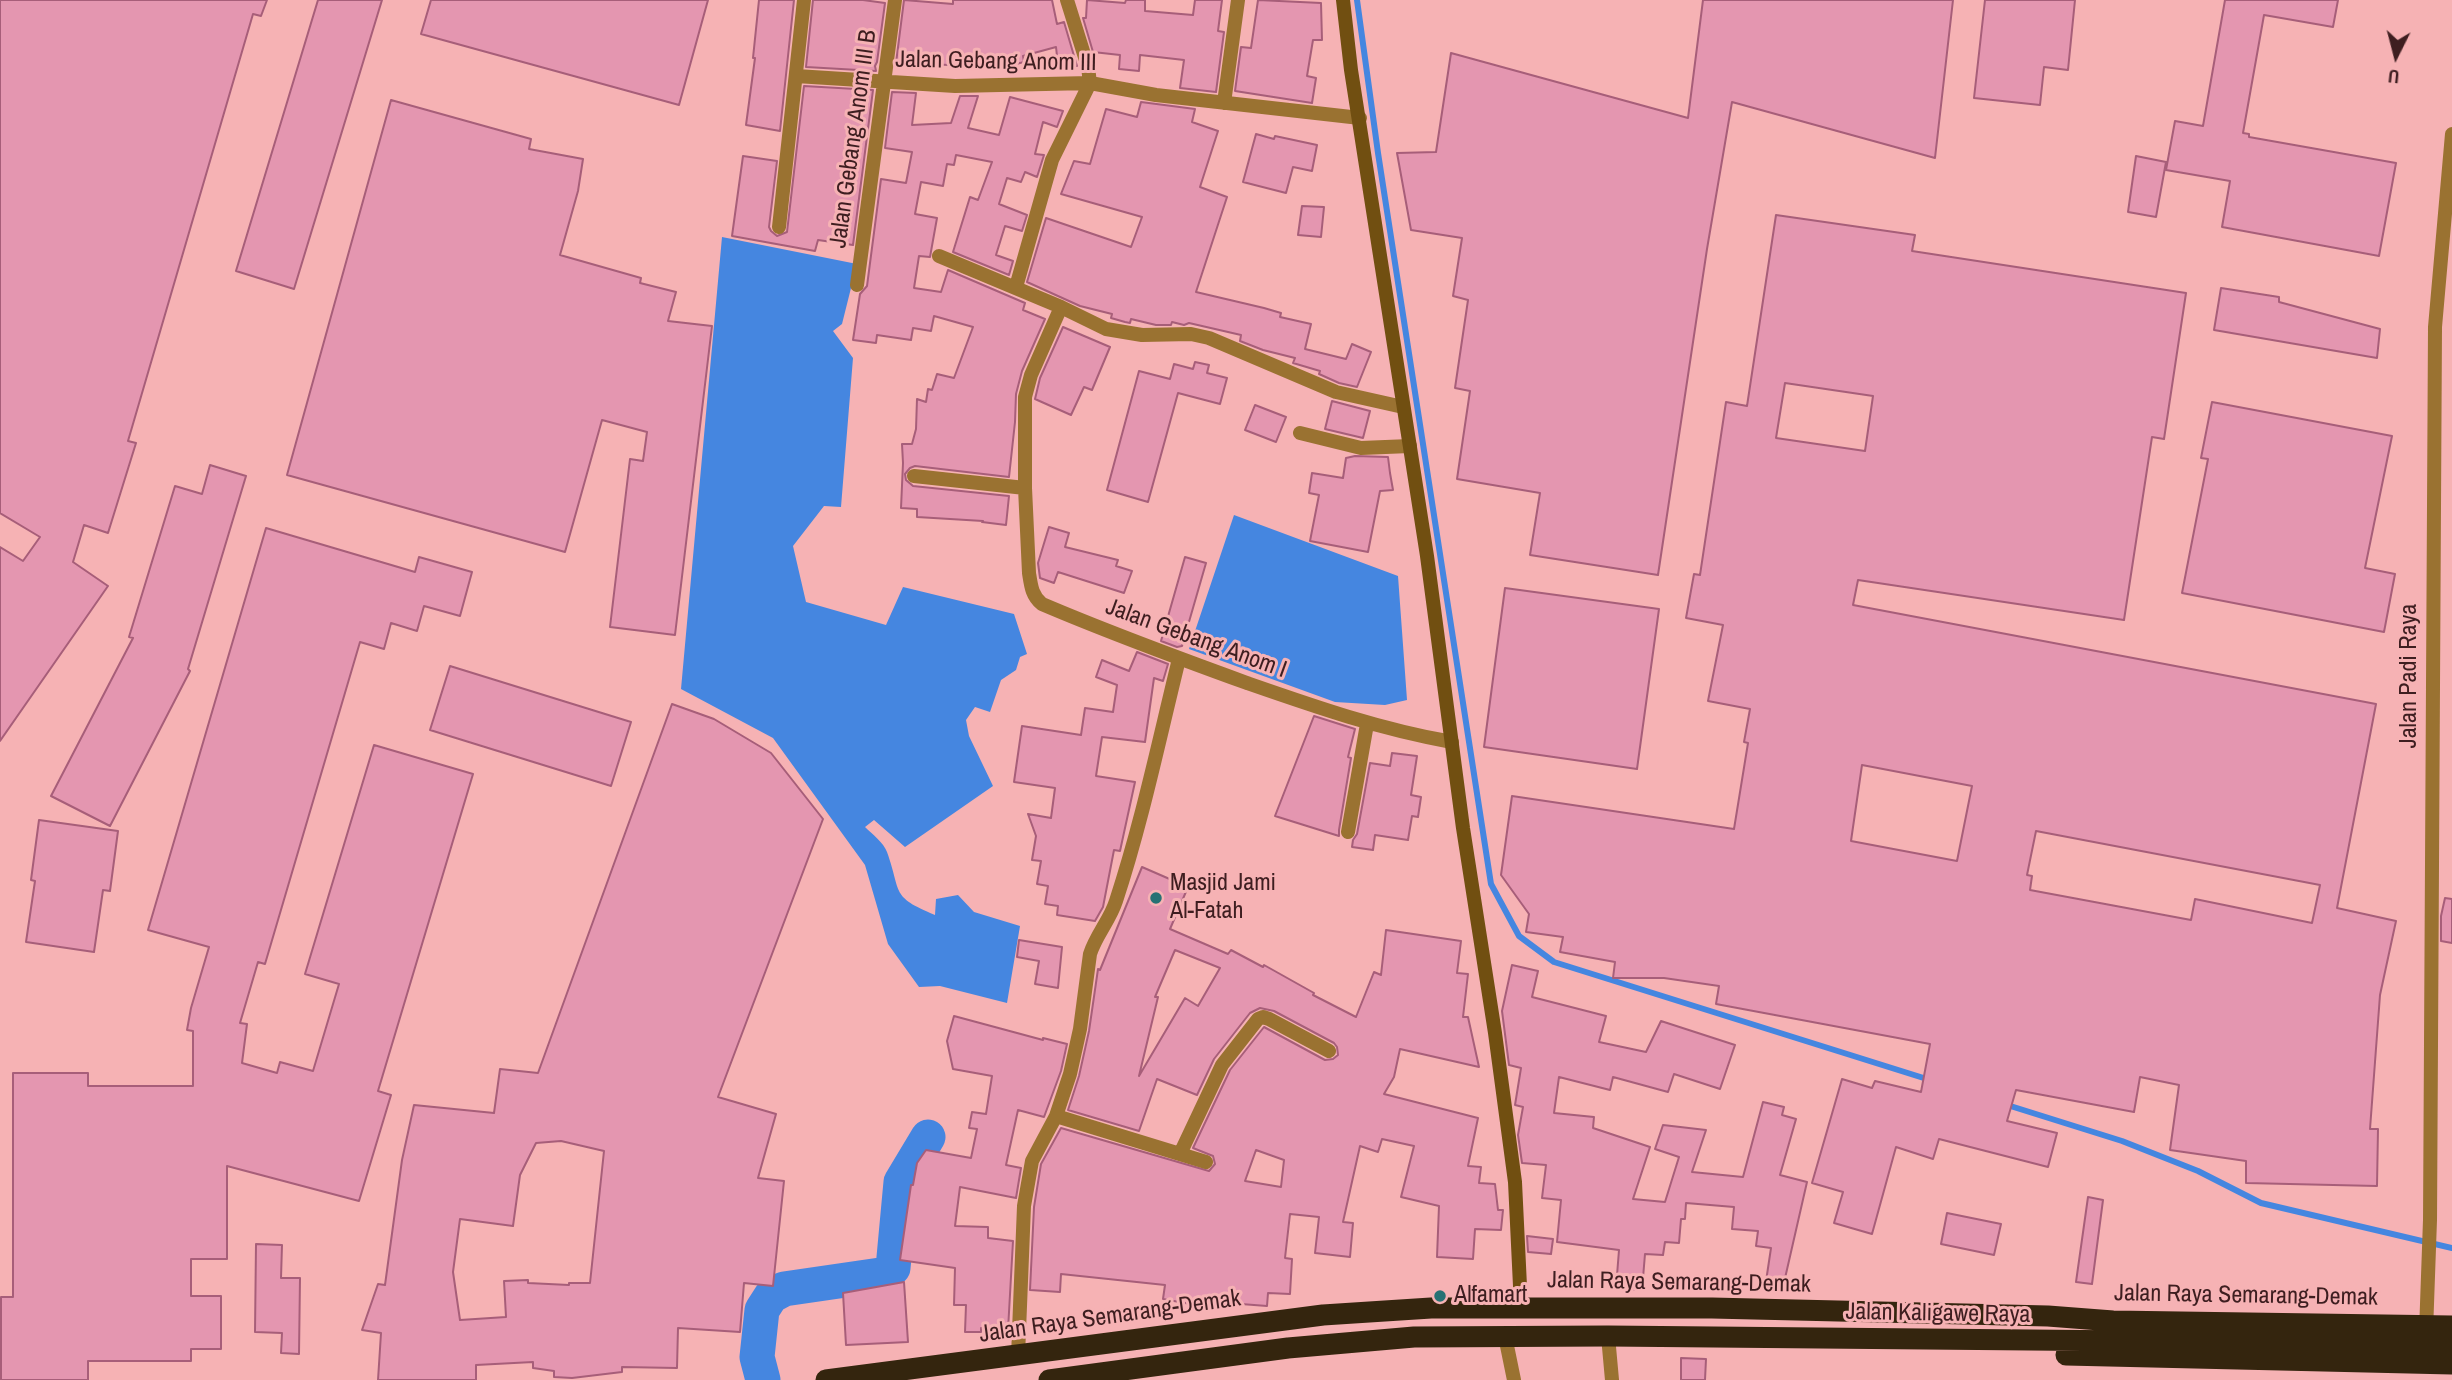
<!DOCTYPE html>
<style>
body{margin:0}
#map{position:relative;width:2452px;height:1380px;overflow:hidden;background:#f6b2b4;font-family:"Archivo Narrow",sans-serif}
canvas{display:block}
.north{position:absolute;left:2361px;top:21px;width:70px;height:70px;-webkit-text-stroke:5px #f6b2b4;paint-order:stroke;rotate:186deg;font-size:19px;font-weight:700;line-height:28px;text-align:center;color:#3e1e20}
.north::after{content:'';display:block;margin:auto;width:24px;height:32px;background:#3e1e20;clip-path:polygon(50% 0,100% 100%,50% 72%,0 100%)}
</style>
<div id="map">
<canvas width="2452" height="1380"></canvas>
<div class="north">U</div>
</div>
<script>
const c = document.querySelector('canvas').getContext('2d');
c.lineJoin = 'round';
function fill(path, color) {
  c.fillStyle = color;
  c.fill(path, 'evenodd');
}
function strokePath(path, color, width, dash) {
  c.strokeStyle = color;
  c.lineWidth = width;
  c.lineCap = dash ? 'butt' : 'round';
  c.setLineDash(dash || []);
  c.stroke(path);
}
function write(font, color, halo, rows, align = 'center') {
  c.font = font + ' "Archivo Narrow",sans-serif';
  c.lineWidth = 6;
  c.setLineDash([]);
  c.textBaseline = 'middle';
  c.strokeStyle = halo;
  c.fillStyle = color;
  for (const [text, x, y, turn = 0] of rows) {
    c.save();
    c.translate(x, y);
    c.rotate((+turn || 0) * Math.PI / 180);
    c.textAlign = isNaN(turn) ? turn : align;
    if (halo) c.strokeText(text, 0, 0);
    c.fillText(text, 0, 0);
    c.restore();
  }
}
fill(new Path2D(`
 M 722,237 L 857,264 L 842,324 L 833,331 L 853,358 L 841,507 L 824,506 L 793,546 L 806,602 L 886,625 L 903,587 L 1014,614 L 1027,654 L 1020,657 L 1016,670 L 1001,680 L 990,712 L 975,707 L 966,720 L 969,736 L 993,786 L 905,847 L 874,820 L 865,827 C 872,834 884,843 887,852 C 902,894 890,896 935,915 L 936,899 L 958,895 L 974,912 L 1020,926 L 1007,1003 L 940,986 L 919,987 L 888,944 L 865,865 L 773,738 L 681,689 Z
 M 1234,515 L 1398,576 L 1407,700 L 1385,705 L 1335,702 L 1189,649 Z`), '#4586e0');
strokePath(new Path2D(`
 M 1357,0 L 1378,153 L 1491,884 L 1519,936 L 1554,962 L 1930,1080
 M 2004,1104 L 2122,1141 L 2198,1171 L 2261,1203 L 2452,1248`), '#4586e0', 6);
strokePath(new Path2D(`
 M 763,1380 L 757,1357 L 762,1310 L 771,1296 L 784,1289 L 887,1274 L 893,1268 L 901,1182 L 928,1137`), '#4586e0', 35);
const building = new Path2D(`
 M 0,0 L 267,0 L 261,16 L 253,14 L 128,441 L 136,443 L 108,533 L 84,525 L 73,562 L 108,586 L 0,741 L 0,547 L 23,561 L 40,537 L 0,513 Z
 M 318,0 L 382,0 L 294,289 L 236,271 Z
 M 431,0 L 708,0 L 679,105 L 421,34 Z
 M 759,0 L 794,0 L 780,131 L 746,125 L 755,58 L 753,58 Z
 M 813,0 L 863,0 L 885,3 L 877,62 L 875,66 L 876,71 L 806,67 Z
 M 904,0 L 953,4 L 953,0 L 1052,0 L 1057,24 L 1064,22 L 1077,66 L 1058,65 L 1056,47 L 1023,56 L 1024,62 L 1004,67 L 896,63 Z
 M 1087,0 L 1125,3 L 1126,0 L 1145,0 L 1145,11 L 1193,15 L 1195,0 L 1222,0 L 1218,31 L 1224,32 L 1216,92 L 1180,88 L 1184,60 L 1140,55 L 1139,71 L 1119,69 L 1120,55 L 1093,52 L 1083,18 L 1086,18 Z
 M 1258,0 L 1321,3 L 1322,40 L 1313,40 L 1307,76 L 1316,78 L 1312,103 L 1235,91 L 1241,47 L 1251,48 Z
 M 1703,0 L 1953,0 L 1935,158 L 1732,102 L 1707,249 L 1658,575 L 1530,555 L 1540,493 L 1457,479 L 1470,391 L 1455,388 L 1468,300 L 1453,296 L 1462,238 L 1411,230 L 1397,153 L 1436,152 L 1451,53 L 1688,118 Z
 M 1985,0 L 2075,0 L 2068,70 L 2044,67 L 2040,105 L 1974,98 Z
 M 2225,0 L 2338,0 L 2333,27 L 2264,15 L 2243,133 L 2249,134 L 2249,137 L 2396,163 L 2379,256 L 2222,227 L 2230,181 L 2166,170 L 2175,121 L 2203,126 Z
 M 804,86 L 873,90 L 853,245 L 818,240 L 815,251 L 732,236 L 743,156 L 777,161 L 769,227 L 771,231 L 777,236 L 787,232 Z
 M 892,92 L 916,93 L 912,125 L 951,123 L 960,96 L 978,96 L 968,128 L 999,135 L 1010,97 L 1063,111 L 1057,127 L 1043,122 L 1035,154 L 1044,155 L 1037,177 L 1025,172 L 1021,182 L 1007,178 L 999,204 L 1027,215 L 1022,231 L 1005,226 L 996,255 L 1013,261 L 1009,275 L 953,252 L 970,197 L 978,200 L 992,162 L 956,155 L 954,165 L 947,164 L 943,186 L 921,182 L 915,214 L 937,218 L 930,257 L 919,256 L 914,288 L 941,292 L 948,270 L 1025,303 L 1023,310 L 1045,319 L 1022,371 L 1016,394 L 1015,422 L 1009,477 L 915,466 L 910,468 L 905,474 L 906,480 L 913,486 L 1009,496 L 1006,525 L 982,522 L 983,521 L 917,517 L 917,509 L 901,508 L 903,463 L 902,444 L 912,444 L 916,429 L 917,399 L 926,402 L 928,389 L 932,390 L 937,374 L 954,378 L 973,327 L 934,316 L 931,331 L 913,328 L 911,340 L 877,335 L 876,343 L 853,340 L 860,294 L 867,286 L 881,179 L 906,183 L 912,152 L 885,148 Z
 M 391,100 L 531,139 L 529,149 L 583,159 L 578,191 L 560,255 L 641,278 L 640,283 L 676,292 L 668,321 L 712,326 L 675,635 L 610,627 L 630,459 L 643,461 L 647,432 L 602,420 L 565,552 L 287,475 Z
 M 1141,102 L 1195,109 L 1192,122 L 1218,131 L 1200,187 L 1227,197 L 1196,292 L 1264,308 L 1281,313 L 1280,317 L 1311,324 L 1305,349 L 1346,359 L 1352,344 L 1371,352 L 1357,387 L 1339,383 L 1319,374 L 1320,371 L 1293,363 L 1295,358 L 1263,350 L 1240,341 L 1241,335 L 1189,323 L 1184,325 L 1172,322 L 1171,325 L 1156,325 L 1131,319 L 1130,323 L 1125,322 L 1111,318 L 1112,314 L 1080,306 L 1027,282 L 1046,218 L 1131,247 L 1142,217 L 1061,194 L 1074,161 L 1090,164 L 1106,109 L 1137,117 Z
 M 1256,134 L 1274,139 L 1275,136 L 1317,145 L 1312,171 L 1293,167 L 1286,193 L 1243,182 Z
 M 2136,156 L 2166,162 L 2156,217 L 2128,212 Z
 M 1302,206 L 1324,207 L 1321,237 L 1298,235 Z
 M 1776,215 L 1915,235 L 1912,251 L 2186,293 L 2164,439 L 2152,437 L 2124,620 L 1858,580 L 1853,605 L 2376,704 L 2337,908 L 2396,921 L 2380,995 L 2370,1129 L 2378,1129 L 2377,1186 L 2246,1183 L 2246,1161 L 2170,1150 L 2179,1085 L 2140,1077 L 2134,1112 L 2016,1090 L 2007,1121 L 2057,1133 L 2048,1167 L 1939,1139 L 1933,1159 L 1896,1147 L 1872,1234 L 1834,1223 L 1843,1192 L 1812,1183 L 1842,1079 L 1872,1088 L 1875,1081 L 1921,1092 L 1930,1044 L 1716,1004 L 1719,986 L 1664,978 L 1613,978 L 1615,962 L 1560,952 L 1563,937 L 1526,932 L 1529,914 L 1501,875 L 1512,796 L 1734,829 L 1748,743 L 1744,742 L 1750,709 L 1708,701 L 1723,625 L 1686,618 L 1694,574 L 1700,575 L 1726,402 L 1747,406 ZM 1785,383 L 1873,396 L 1865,451 L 1776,438 ZM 1862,765 L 1972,786 L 1957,861 L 1851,841 ZM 2036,831 L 2320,885 L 2312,923 L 2195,899 L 2191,920 L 2030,890 L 2032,876 L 2027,875 Z
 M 2221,288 L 2279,297 L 2279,302 L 2380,329 L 2377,358 L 2214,330 Z
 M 1063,327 L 1110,347 L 1092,390 L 1084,387 L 1071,415 L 1035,399 L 1040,378 Z
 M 1195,362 L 1209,365 L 1207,373 L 1227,378 L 1220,404 L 1178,393 L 1148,502 L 1107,490 L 1139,371 L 1170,379 L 1174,364 L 1193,369 Z
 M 1332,401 L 1370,411 L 1363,438 L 1325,429 Z
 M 2212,402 L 2392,436 L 2365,568 L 2395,574 L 2384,632 L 2182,593 L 2208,459 L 2201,458 Z
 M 1255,405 L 1286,417 L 1276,442 L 1245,430 Z
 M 1355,456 L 1388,457 L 1390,473 L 1393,490 L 1380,491 L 1368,552 L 1310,541 L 1319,495 L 1309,493 L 1312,473 L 1343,478 L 1346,458 Z
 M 210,465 L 246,476 L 188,669 L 190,671 L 110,826 L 51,796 L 133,638 L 129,637 L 175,486 L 202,494 Z
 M 1049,527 L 1069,533 L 1065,547 L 1118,560 L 1116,566 L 1132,571 L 1124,593 L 1058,572 L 1054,583 L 1040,578 L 1038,563 Z
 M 266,528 L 415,572 L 419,557 L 472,572 L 460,616 L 424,606 L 417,631 L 391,623 L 384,649 L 360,642 L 265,964 L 258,962 L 240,1023 L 247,1024 L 242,1063 L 277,1073 L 280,1062 L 313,1071 L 339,984 L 305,974 L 374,745 L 473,774 L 378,1091 L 391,1095 L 359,1201 L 227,1166 L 227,1259 L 191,1259 L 191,1296 L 221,1296 L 221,1349 L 191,1349 L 191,1361 L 88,1361 L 88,1380 L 1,1380 L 1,1297 L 13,1297 L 13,1073 L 88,1073 L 88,1086 L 193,1086 L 193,1031 L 187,1030 L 191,1008 L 209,947 L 148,930 Z
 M 1185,557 L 1206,563 L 1182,646 L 1177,647 L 1161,641 Z
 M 1505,588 L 1659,609 L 1637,769 L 1484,747 Z
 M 1137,652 L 1168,664 L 1163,681 L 1154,678 L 1145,742 L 1102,737 L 1096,776 L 1135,782 L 1120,851 L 1114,850 L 1103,907 L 1095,921 L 1057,915 L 1058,906 L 1045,904 L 1048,886 L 1037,884 L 1041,861 L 1032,860 L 1036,836 L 1028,814 L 1051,818 L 1055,788 L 1014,782 L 1022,726 L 1081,735 L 1085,708 L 1113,712 L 1117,685 L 1096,677 L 1102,660 L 1129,671 Z
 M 450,666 L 631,722 L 611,786 L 430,730 Z
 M 672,704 L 714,719 L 771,753 L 823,819 L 718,1097 L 776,1114 L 758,1178 L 784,1181 L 773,1286 L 744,1283 L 740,1332 L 678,1328 L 677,1368 L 622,1367 L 622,1372 L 572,1378 L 554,1377 L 554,1371 L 533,1368 L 533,1362 L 476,1365 L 476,1380 L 378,1380 L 381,1333 L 362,1330 L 378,1284 L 385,1285 L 402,1160 L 414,1105 L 494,1113 L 500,1069 L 538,1073 ZM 561,1141 L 604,1151 L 590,1283 L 569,1283 L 569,1285 L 528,1283 L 528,1280 L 504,1281 L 506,1317 L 460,1320 L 453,1272 L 460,1219 L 513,1226 L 520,1175 L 536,1143 Z
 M 1314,716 L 1355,729 L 1348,757 L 1351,758 L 1339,830 L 1339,836 L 1275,816 Z
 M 1392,753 L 1417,756 L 1411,795 L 1421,797 L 1418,817 L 1412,816 L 1408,840 L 1375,835 L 1373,850 L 1352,847 L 1353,840 L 1357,834 L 1370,763 L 1390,766 Z
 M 39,820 L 118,831 L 110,891 L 103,890 L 94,952 L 26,942 L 35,881 L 31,880 Z
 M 1142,867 L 1188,887 L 1170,929 L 1228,954 L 1231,950 L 1263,967 L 1264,965 L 1314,993 L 1313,995 L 1356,1017 L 1374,972 L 1381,975 L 1386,930 L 1461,941 L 1457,973 L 1468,974 L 1463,1017 L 1468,1017 L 1479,1067 L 1400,1049 L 1394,1077 L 1384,1094 L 1478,1118 L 1468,1166 L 1481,1167 L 1479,1183 L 1495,1184 L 1498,1210 L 1503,1210 L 1501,1230 L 1475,1229 L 1473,1259 L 1437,1257 L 1439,1206 L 1401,1197 L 1414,1146 L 1382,1139 L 1378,1152 L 1360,1146 L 1343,1222 L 1353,1223 L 1350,1257 L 1315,1253 L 1319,1217 L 1290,1214 L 1285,1258 L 1292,1259 L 1290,1294 L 1268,1293 L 1267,1306 L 1202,1301 L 1201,1306 L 1163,1299 L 1165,1285 L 1061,1274 L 1060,1292 L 1030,1290 L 1034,1207 L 1041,1164 L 1061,1128 L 1209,1171 L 1215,1164 L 1213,1156 L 1193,1148 L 1230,1070 L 1264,1027 L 1325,1060 L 1333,1059 L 1338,1055 L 1337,1047 L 1334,1043 L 1274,1011 L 1260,1008 L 1250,1013 L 1214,1059 L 1197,1095 L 1157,1079 L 1139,1131 L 1068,1110 L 1079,1076 L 1089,1031 L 1098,969 L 1100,970 ZM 1175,950 L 1220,968 L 1198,1006 L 1185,998 L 1139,1076 L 1158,997 L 1155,997 ZM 1256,1150 L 1284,1160 L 1281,1187 L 1245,1181 Z
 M 2445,898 L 2452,899 L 2452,943 L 2441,941 L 2441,916 Z
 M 1019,940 L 1062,947 L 1058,988 L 1035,984 L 1039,961 L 1017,957 Z
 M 1512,965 L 1538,971 L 1532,997 L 1606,1016 L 1599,1042 L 1646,1052 L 1661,1021 L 1735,1045 L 1720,1089 L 1674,1074 L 1668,1092 L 1613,1077 L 1610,1090 L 1559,1077 L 1554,1113 L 1594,1117 L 1593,1128 L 1650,1147 L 1633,1199 L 1665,1202 L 1679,1157 L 1655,1149 L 1663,1125 L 1706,1130 L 1692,1172 L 1743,1177 L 1763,1102 L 1784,1107 L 1782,1115 L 1796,1119 L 1780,1175 L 1807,1182 L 1783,1287 L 1765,1288 L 1771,1248 L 1756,1246 L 1758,1231 L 1732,1229 L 1734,1207 L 1686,1203 L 1685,1219 L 1681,1219 L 1679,1243 L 1665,1242 L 1663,1255 L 1645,1254 L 1642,1290 L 1616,1288 L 1619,1250 L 1557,1242 L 1561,1200 L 1542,1198 L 1546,1165 L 1522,1163 L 1518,1135 L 1523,1107 L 1515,1105 L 1521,1068 L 1509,1065 L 1502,1011 Z
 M 954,1016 L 1043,1040 L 1043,1038 L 1067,1044 L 1061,1071 L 1044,1117 L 1018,1110 L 1006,1165 L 1021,1168 L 1016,1198 L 960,1187 L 955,1226 L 988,1227 L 988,1238 L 1013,1241 L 1008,1330 L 981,1328 L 981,1332 L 965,1332 L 966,1305 L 954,1305 L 955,1268 L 900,1260 L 911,1185 L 913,1185 L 917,1163 L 926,1150 L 971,1158 L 977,1129 L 969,1128 L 972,1112 L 986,1114 L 992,1076 L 953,1069 L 947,1041 Z
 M 2088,1197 L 2103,1200 L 2092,1284 L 2076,1282 Z
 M 1947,1213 L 2001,1224 L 1994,1255 L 1941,1244 Z
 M 1527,1236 L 1553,1239 L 1551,1254 L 1528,1252 Z
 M 256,1244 L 282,1245 L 281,1278 L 300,1278 L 299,1354 L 281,1353 L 282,1333 L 255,1332 Z
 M 904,1282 L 908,1342 L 846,1345 L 843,1293 Z
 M 1681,1358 L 1706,1359 L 1705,1380 L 1681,1380 Z`);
fill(building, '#e496b0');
strokePath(building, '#a75e79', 2);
strokePath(new Path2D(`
 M 796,76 L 955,86 L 1090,83 L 1156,95 L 1360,118
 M 1224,103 L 1238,0
 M 779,227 L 804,0
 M 939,256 L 1061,307 L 1106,329 L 1142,335 L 1191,334 L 1209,338 L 1336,392 L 1403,407
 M 857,285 L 895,0
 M 1016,287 L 1052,160 L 1090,83 L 1088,67 L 1067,0
 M 1061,307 L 1031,375 L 1025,397 L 1025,488 L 1029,573 C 1031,586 1032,596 1042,604 C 1110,633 1178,658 1247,683 C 1316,707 1379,729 1452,742
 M 1300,433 L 1361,448 L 1410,446
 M 914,476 L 1025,488
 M 1348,832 L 1367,724
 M 1056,1116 L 1206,1162
 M 1180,1154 L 1222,1065 L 1258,1019 L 1263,1017 L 1269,1019 L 1329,1051
 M 2426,1332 L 2430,1220 L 2435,327 L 2452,134
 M 1505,1336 L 1514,1380
 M 1608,1336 L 1612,1380
 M 1018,1356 L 1024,1206 L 1032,1161 L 1056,1116 L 1070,1074 L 1080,1029 L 1090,954 C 1096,935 1110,920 1116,901 C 1142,822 1159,740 1179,659`), '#9a7231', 14);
strokePath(new Path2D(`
 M 1343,0 L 1351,70 L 1427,556 L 1463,828 L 1495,1033 L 1515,1182 L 1521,1307`), '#714f11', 14);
strokePath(new Path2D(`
 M 2066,1355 L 2452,1364
 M 826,1380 L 1323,1315 L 1431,1308 L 1712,1308 L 2048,1316 L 2113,1321 L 2452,1326
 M 1049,1380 L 1288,1348 L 1414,1337 L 1608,1336 L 2452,1344`), '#34250e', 21);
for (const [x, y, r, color] of [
 [1156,898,7,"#277274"],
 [1440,1296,7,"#277274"]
]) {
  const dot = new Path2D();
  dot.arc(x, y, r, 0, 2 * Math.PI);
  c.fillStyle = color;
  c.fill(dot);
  strokePath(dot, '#f6b2b4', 2.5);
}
write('24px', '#3e1e20', '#f6b2b4', [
 ["Jalan Gebang Anom III",996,62,1],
 ["Jalan Gebang Anom III B",854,139,-82],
 ["Jalan Gebang Anom I",1196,639,20],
 ["Jalan Padi Raya",2410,676,-90],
 ["Jalan Raya Semarang-Demak",1679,1283,1],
 ["Jalan Raya Semarang-Demak",2246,1296,1],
 ["Jalan Kaligawe Raya",1938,1314,1],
 ["Jalan Raya Semarang-Demak",1110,1317,-8]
]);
write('24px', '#3e1e20', '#f6b2b4', [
 ["Masjid Jami",1170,884],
 ["Al-Fatah",1170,912],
 ["Alfamart",1454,1296]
], 'left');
</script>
